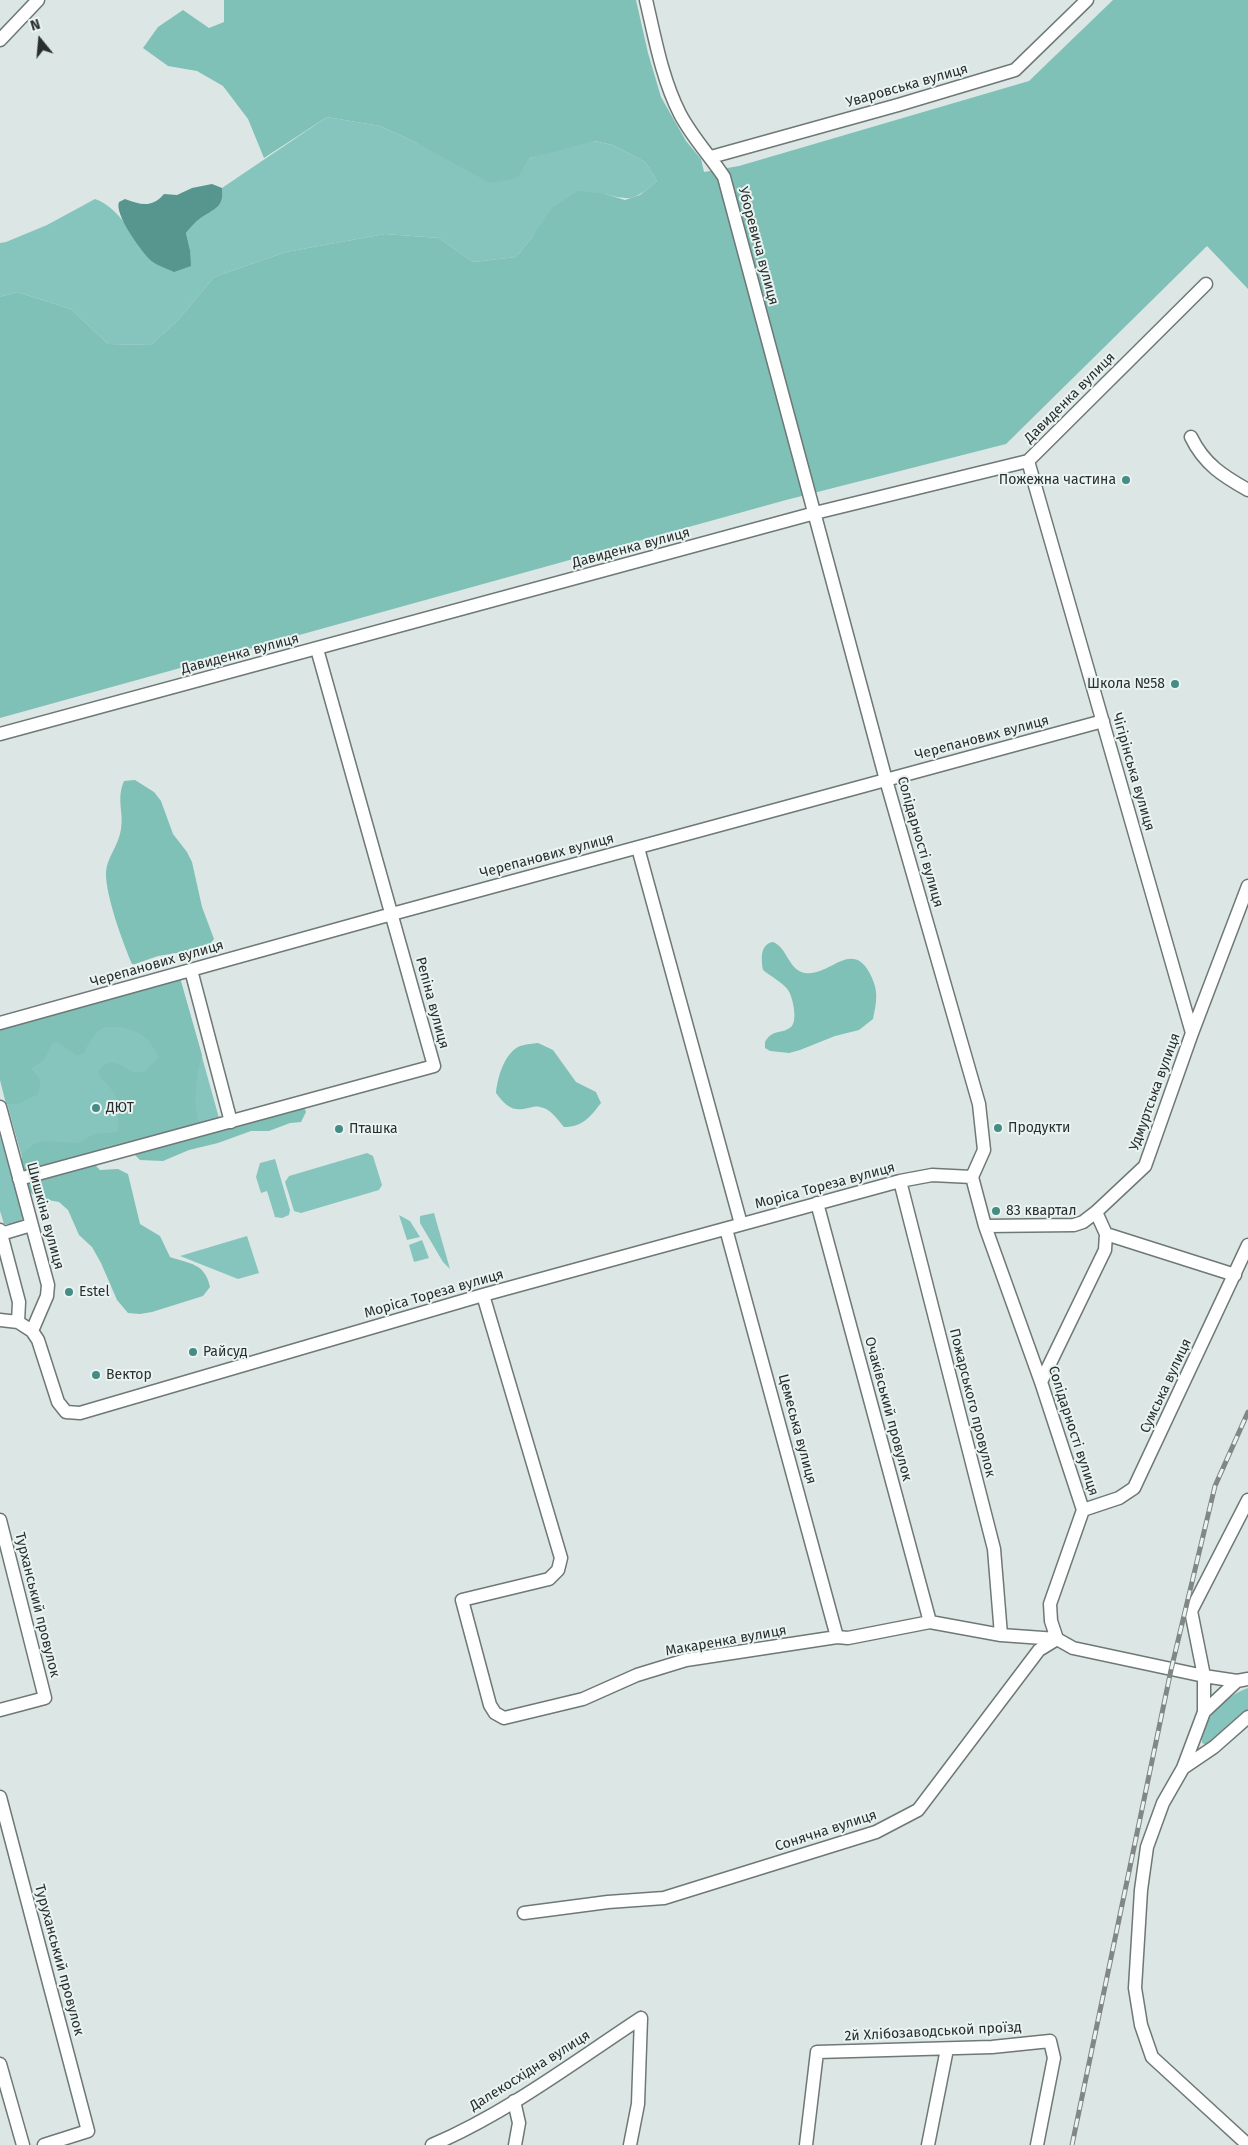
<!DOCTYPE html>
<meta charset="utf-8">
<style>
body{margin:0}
#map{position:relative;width:1248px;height:2145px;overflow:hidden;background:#dce7e5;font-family:"Fira Sans",sans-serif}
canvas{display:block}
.north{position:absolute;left:15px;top:15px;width:50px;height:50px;-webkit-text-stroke:4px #e9f4f2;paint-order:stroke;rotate:343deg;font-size:14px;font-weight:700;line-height:20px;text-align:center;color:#2a2e2d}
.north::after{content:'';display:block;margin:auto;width:18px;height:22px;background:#2a2e2d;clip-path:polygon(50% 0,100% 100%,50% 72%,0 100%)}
</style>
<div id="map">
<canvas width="1248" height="2145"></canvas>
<div class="north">N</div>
</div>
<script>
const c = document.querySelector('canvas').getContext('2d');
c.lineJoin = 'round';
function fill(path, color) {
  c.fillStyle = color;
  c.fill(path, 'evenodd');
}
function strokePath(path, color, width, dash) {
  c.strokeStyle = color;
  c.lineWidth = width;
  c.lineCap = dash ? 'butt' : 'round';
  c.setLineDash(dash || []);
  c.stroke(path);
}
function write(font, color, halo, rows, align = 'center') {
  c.font = font + ' "Fira Sans",sans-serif';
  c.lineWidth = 4;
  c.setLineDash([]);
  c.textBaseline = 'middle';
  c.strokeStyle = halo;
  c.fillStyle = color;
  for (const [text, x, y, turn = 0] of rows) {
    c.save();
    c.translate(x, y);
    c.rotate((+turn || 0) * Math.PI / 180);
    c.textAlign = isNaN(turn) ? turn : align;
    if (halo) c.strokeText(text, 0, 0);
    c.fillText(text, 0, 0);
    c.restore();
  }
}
fill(new Path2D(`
 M 327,117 L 380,126 L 417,143 L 516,178 L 530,158 L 588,140 L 613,145 L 645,162 L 657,181 C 635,199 633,202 605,194 L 533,236 L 516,257 L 473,262 L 439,238 L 385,234 L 286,252 L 214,277 L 178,320 L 151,345 L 108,344 L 71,309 L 17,292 L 0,297 L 0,243 L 6,242 L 47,225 L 95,199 C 122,209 133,238 150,260 L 190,250 L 186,233 C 189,229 193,225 197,221 C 211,209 225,210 222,188 Z
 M 180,978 L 219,1118 L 26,1172 L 0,1078 L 0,1029 Z
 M 0,1136 L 24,1218 L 15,1224 L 4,1224 L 0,1211 Z
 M 367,1153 L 373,1156 L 382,1185 L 379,1190 L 301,1213 L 294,1211 L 285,1182 L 289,1176 Z
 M 275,1159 L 290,1210 L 289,1215 L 282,1218 L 275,1217 L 267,1191 L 261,1193 L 256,1177 L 260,1163 Z
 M 434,1213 L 450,1269 L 443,1262 L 420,1223 L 420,1216 Z
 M 399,1215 L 410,1221 L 420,1237 L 407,1240 Z
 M 247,1236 L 259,1273 L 238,1279 L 180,1256 Z
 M 422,1240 L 429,1258 L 414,1262 L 409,1245 Z
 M 1248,1688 L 1248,1711 L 1207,1745 L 1202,1743 C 1200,1719 1227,1695 1248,1688 Z`), '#86c5bd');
fill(new Path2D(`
 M 224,0 L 636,0 L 648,53 L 661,97 L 686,141 L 701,159 L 704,172 L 739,166 L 1029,81 L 1113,0 L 1248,0 L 1248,289 L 1207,246 L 1006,444 L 786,500 L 0,718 L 0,297 L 17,292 L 71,309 L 108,344 L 151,345 L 178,320 L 214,277 L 286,252 L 385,234 L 439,238 L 473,262 L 516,257 L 533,236 L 552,208 L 578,191 L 605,194 L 625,200 L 640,195 L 657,181 L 645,162 L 613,145 L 594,141 L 530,158 L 517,178 L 490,183 L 417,143 L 380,126 L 327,117 L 264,158 L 248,119 L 223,86 L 197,71 L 168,66 L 143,48 L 158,27 L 183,10 L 209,28 L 224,22 Z
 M 135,780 L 154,792 L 161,801 L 173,834 L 187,852 L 192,862 L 202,907 L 214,939 L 207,948 L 158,956 L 135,964 L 132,964 C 123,943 105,894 106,872 C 107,857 119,845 121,829 C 124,811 116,800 124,781 Z
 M 773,942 C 788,948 788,970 805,973 C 829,977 851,940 869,972 C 879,990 877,1000 873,1019 L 859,1030 L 835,1036 L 800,1050 L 789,1053 L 770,1051 L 765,1048 L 765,1042 C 773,1028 781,1035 791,1027 C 798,1021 793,997 788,990 C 782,982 770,976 763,970 C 761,959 760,944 773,942 Z
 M 180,978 L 202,1055 L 197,1074 L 195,1103 L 198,1120 L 208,1127 L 304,1107 L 306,1112 L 301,1122 L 290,1123 L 269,1131 L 251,1131 L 218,1143 L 189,1150 L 163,1161 L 140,1160 L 128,1148 L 116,1144 L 105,1146 L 97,1154 L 96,1166 L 100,1170 L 118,1169 L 128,1174 L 140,1224 L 160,1236 L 170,1257 C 190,1264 205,1263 210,1287 L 203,1296 L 152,1312 L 140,1314 L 128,1313 L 117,1300 L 101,1263 L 92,1247 L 79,1235 L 68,1210 L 59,1202 L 37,1198 L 25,1188 L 21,1177 L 22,1154 L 35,1143 L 47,1141 L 79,1143 L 94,1134 L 118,1132 C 118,1120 120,1105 114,1094 C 110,1085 103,1084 98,1071 C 110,1057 121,1064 134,1073 L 145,1071 L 158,1058 C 156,1051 151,1042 146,1038 C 136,1029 108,1022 98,1031 C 92,1037 87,1047 83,1054 L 77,1055 L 58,1043 L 52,1043 L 45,1059 L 31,1069 C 41,1078 42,1081 38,1094 L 18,1104 L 6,1104 L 0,1080 L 0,1029 Z
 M 538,1043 L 553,1050 L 576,1082 L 596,1092 L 601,1103 C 590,1117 583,1127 564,1127 C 557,1119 551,1109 540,1107 C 536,1106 533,1107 528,1108 C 512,1112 506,1106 496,1093 C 497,1080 503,1058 515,1049 C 521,1044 531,1044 538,1043 Z`), '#7fc0b7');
fill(new Path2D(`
 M 212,184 L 222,188 C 225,210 211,209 197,221 C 193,225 189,229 186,233 L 190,250 L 191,266 L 174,272 C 166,268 155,265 149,259 C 140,249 114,214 119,202 L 125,199 C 141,205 152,208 164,194 L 177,195 L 192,188 Z`), '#56968e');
const minor = new Path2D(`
 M 646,0 C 655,38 662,79 680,114 C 692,137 710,156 724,177 L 886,780 L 979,1104 L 984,1150 L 972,1177
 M 0,40 L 38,0
 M 711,157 L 898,105 L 1015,70 L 1087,0
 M 1191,437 C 1204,464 1223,476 1248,490
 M 1028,461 L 1192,1033
 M 0,734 L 815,513 L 1028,461 L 1206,284
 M 638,848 L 741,1224
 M 191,970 L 231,1122
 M 0,1023 L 392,914 L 1103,721
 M 0,1107 L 48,1285 L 47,1296 L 32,1331
 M 19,1179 L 434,1066 L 317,649
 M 900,1181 L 994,1549 L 1001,1635
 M 817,1203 L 930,1622
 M 985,1226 L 1074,1225 L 1083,1222 L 1096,1212 L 1145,1166 L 1192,1033 L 1248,886
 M 726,1229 L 837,1637
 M 0,1230 L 19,1302 L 18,1322
 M 1,1234 L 31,1225
 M 1106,1234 L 1235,1275
 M 483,1295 L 561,1558 L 558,1570 L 549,1579 L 462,1600 L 490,1705 L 495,1713 L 504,1718 L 583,1699 L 637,1675 L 686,1660 L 837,1637 L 848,1638 L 930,1622 L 1001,1635 L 1057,1639
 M 0,1320 L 18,1322 L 32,1331 L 38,1340 L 58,1402 L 66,1412 L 80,1413 L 483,1295 L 900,1181 L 932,1175 L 972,1177 L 985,1226 L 1041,1382 L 1083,1510 L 1050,1604 L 1051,1621 L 1057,1639 L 1073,1648 L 1204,1676 L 1237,1681 L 1248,1679
 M 1041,1382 L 1105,1250 L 1106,1234 L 1096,1212
 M 1248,1500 L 1191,1611 L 1204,1676 L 1204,1712 L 1183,1768 L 1163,1803 L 1147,1847 L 1141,1890 L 1135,1988 L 1141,2025 L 1152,2057 L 1248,2145
 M 1083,1510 L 1119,1498 L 1134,1488 L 1248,1245
 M 0,1520 L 45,1698 L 0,1710
 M 1204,1712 L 1237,1681
 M 1183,1768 L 1214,1747 L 1248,1717
 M 0,1797 L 88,2131 L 44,2145
 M 524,1913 L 608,1902 L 664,1898 L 876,1832 L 918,1810 L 1039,1650 L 1057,1639
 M 0,2064 L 23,2145
 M 514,2101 L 519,2123 L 515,2145
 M 432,2145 C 507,2113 574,2062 641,2018
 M 630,2145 L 638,2104 L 641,2018
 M 806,2145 L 817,2052 L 992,2047 L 1050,2041 L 1054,2058 L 1037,2145
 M 928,2145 L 947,2049`);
strokePath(minor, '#6e7876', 15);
strokePath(minor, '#fff', 12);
const rail = new Path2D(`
 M 1072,2145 L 1171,1670 L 1215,1486 L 1248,1412`);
strokePath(rail, '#808785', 5);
strokePath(rail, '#e9f4f2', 3, [9]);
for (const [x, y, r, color] of [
 [1126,480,5,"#468c84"],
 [1175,684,5,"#468c84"],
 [96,1108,5,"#468c84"],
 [998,1128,5,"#468c84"],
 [339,1129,5,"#468c84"],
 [996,1211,5,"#468c84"],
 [69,1292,5,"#468c84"],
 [193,1352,5,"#468c84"],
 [96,1375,5,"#468c84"]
]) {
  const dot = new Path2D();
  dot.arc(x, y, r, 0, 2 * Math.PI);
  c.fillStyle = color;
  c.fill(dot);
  strokePath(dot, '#e9f4f2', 2);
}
write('14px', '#2a2e2d', '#e9f4f2', [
 ["Уваровська вулиця",907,86,-16],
 ["Уборевича вулиця",758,246,75],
 ["Давиденка вулиця",1070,398,-45],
 ["Давиденка вулиця",631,548,-15],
 ["Давиденка вулиця",240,654,-15],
 ["Черепанових вулиця",982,738,-15],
 ["Чiгiрiнська вулиця",1133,772,74],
 ["Солідарності вулиця",920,842,74],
 ["Черепанових вулиця",547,856,-15],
 ["Черепанових вулиця",157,964,-16],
 ["Репiна вулиця",432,1003,75],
 ["Удмуртська вулиця",1155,1092,-70],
 ["Моріса Тореза вулиця",825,1186,-15],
 ["Шишкiна вулиця",45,1216,75],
 ["Моріса Тореза вулиця",434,1294,-16],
 ["Сумська вулиця",1166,1386,-65],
 ["Пожарського провулок",972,1403,76],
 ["Очакiвський провулок",888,1409,75],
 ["Цемеська вулиця",797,1429,75],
 ["Солідарності вулиця",1073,1431,72],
 ["Турханський провулок",37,1605,76],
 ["Макаренка вулиця",726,1641,-10],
 ["Сонячна вулиця",826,1831,-18],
 ["Туруханський провулок",59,1960,75],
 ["2й Хлібозаводськой проїзд",933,2032,-3],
 ["Далекосхідна вулиця",530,2071,-32]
]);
write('14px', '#2a2e2d', '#e9f4f2', [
 ["Пожежна частина",1116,480,"right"],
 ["Школа №58",1165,684,"right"],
 ["ДЮТ",106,1108],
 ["Продукти",1008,1128],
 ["Пташка",349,1129],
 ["83 квартал",1006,1211],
 ["Estel",79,1292],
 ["Райсуд",203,1352],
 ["Вектор",106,1375]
], 'left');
</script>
